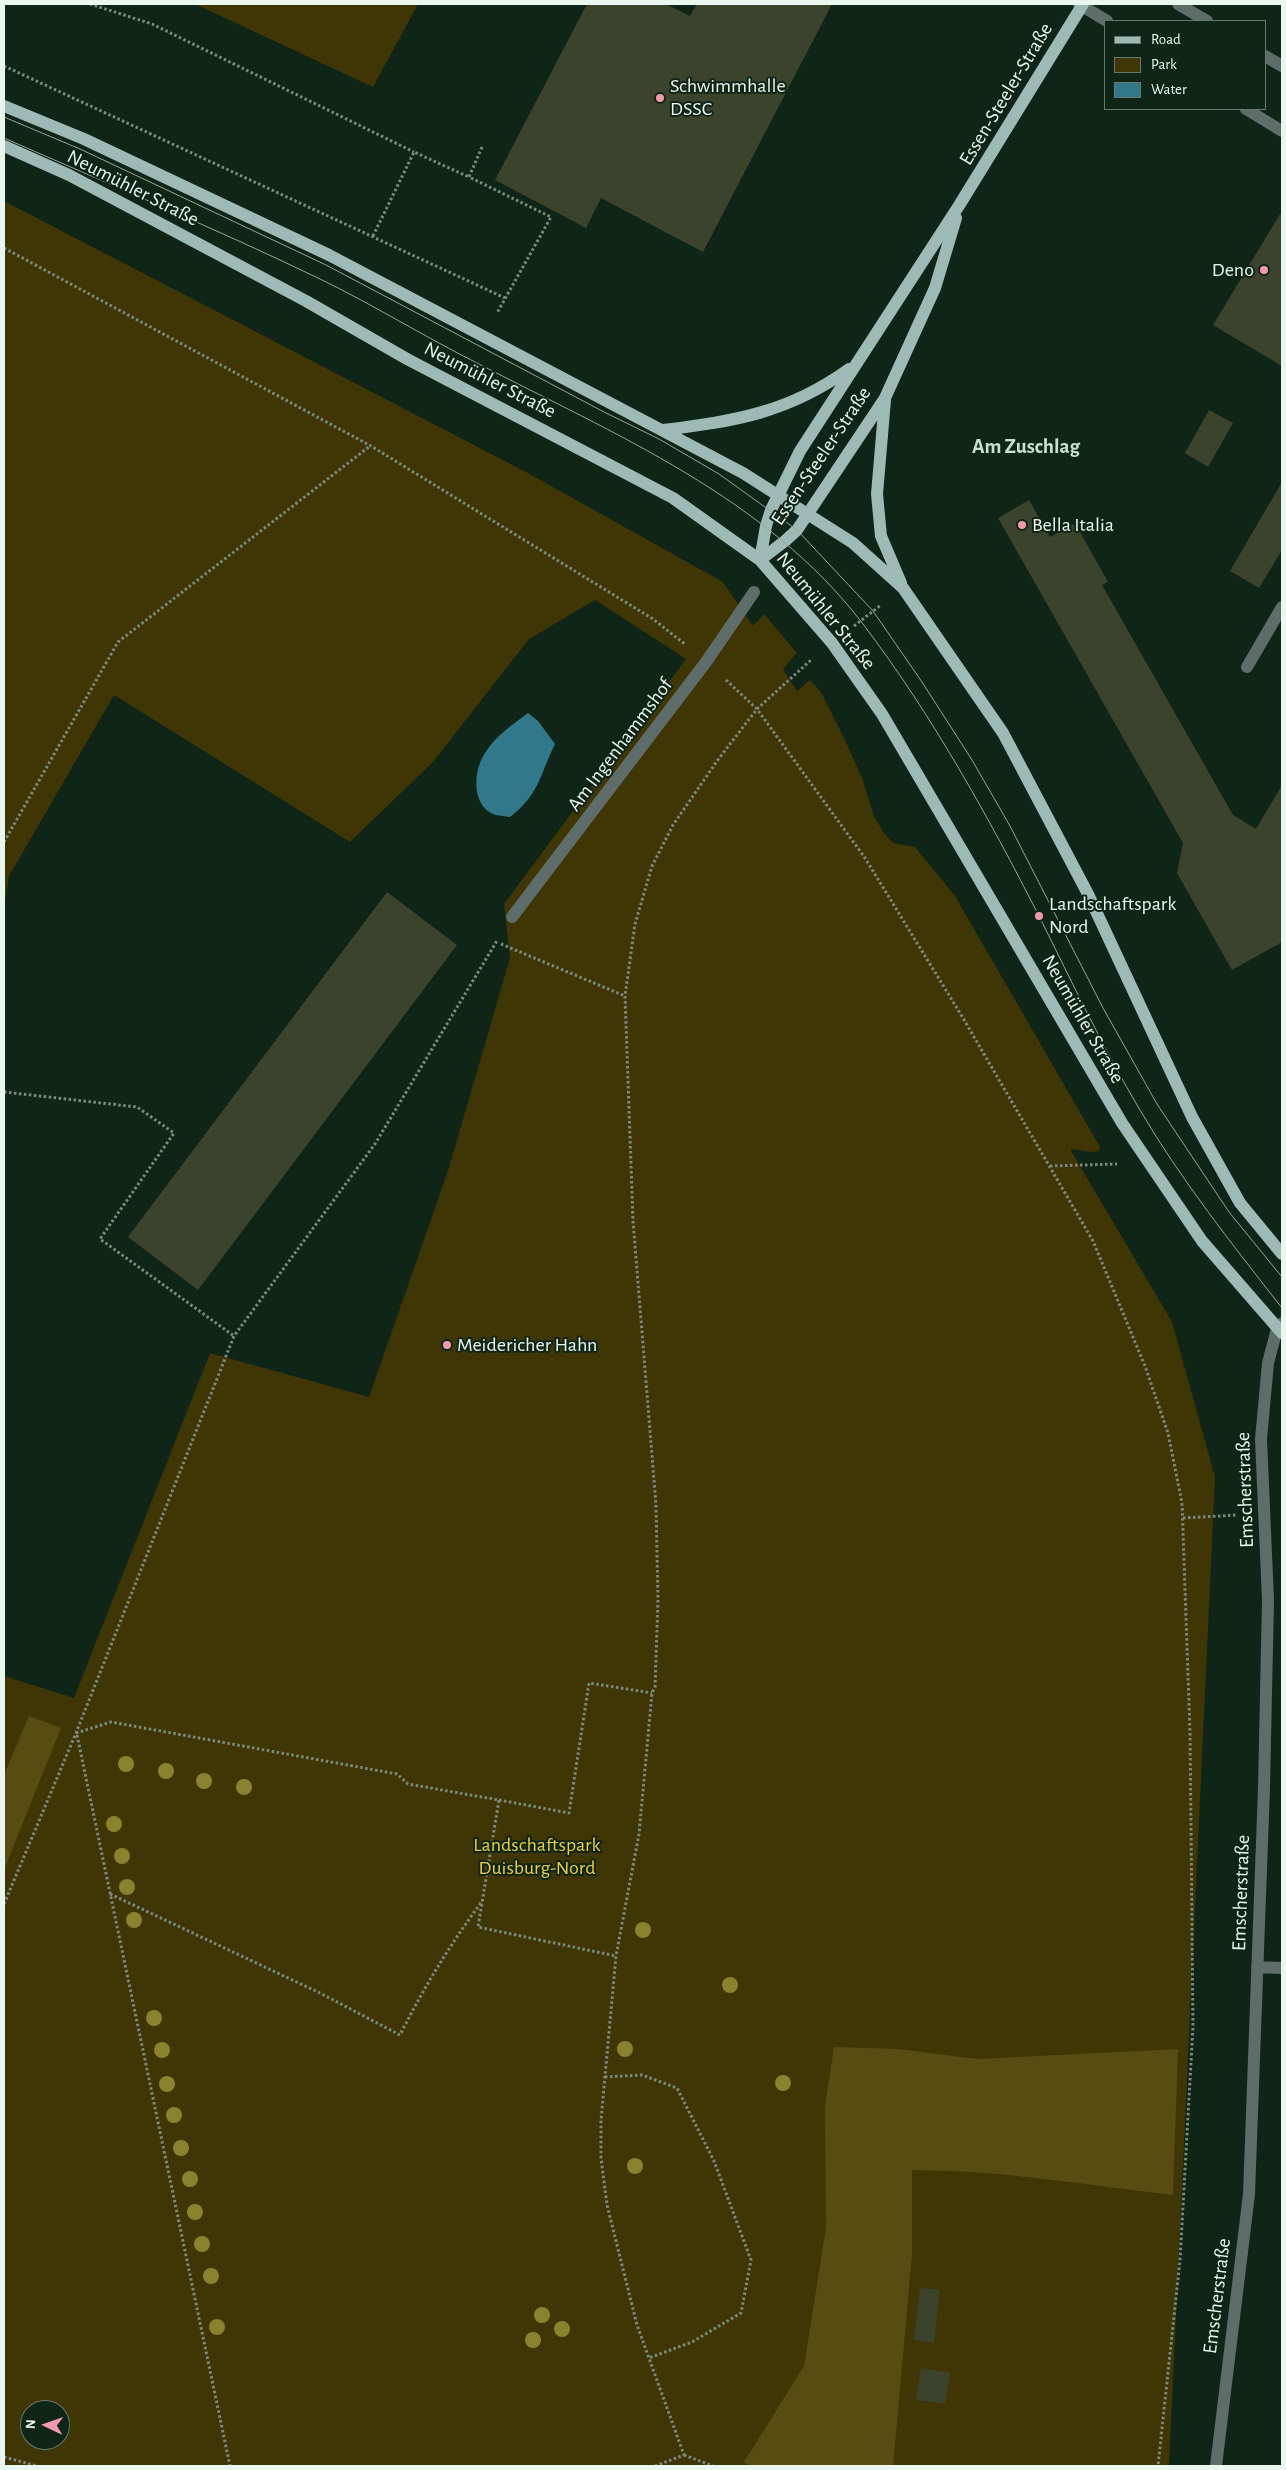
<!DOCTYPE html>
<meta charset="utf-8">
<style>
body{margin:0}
#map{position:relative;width:1286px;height:2470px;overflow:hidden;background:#0f2518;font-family:"Alegreya Sans",sans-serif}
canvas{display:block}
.frame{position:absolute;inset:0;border:5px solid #eaf7ee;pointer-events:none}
.legend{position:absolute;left:1104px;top:20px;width:162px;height:90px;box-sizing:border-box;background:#0f2518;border:1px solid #67796e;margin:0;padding:6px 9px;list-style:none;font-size:15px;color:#eaf7ee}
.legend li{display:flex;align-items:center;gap:10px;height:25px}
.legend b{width:25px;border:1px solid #67796e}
.north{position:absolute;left:20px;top:2400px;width:50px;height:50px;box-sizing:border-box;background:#0f2518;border:1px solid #67796e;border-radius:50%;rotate:273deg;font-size:14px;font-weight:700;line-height:20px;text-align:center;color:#eaf7ee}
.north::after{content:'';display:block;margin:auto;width:18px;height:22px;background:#f29aad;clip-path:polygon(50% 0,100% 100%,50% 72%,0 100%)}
</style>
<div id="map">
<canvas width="1286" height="2470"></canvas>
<div class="frame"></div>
<ul class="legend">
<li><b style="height:6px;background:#9dbab6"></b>Road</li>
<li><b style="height:14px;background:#403504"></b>Park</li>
<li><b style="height:14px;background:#31798a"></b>Water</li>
</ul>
<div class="north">N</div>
</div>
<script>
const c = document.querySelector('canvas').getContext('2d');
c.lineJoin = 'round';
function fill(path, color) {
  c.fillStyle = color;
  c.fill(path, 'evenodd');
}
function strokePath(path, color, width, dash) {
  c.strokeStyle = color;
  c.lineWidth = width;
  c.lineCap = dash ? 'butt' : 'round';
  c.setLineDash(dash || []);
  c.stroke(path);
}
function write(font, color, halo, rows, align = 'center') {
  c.font = font + ' "Alegreya Sans",sans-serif';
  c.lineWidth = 4;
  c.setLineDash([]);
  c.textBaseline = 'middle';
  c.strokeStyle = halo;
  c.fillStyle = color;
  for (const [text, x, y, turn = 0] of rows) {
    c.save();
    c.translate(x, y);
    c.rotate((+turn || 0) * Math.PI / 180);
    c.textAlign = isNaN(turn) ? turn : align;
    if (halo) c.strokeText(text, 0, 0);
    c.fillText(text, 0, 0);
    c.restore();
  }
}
fill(new Path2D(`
 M 195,4 L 418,4 L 373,87 Z
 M 4,201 L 526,472 L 723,582 L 753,626 L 764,614 L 797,653 L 783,669 L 797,691 L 810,680 L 821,692 L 844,738 L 862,778 L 874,816 L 884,833 L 893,843 L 915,847 L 955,896 L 1100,1147 L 1099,1151 L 1091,1152 L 1070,1149 L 1172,1322 L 1215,1477 L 1169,2466 L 4,2466 L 4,1676 L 74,1698 L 210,1353 L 369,1397 L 448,1171 L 510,958 L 504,904 L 686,659 L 595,600 L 529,639 L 433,762 L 350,842 L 114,695 L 9,876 L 4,908 ZM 30,2410 L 60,2410 L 60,2440 L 30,2440 Z`), '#403504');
fill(new Path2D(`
 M 29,1716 L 61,1728 L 4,1870 L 4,1775 Z
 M 834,2047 L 898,2049 L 977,2059 L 1178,2049 L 1173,2195 C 1086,2185 1000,2170 912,2170 L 912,2255 L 893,2466 L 750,2466 L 744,2462 L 804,2366 L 826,2228 L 825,2106 Z`), '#594c13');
fill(new Path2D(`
 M 528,713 L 538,721 L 555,744 C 540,774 540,794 510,817 C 505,816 496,816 491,813 C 471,802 474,769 485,753 C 495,736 512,725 528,713 Z`), '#31798a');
fill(new Path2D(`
 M 587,4 L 666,4 L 690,16 L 697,4 L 832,4 L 703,252 L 601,198 L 586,228 L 495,180 Z
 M 1280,214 L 1282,215 L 1282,366 L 1213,325 Z
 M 1209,410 L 1233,423 L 1208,467 L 1185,453 Z
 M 1282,482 L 1282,550 L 1259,588 L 1230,571 Z
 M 1029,500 L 1050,537 L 1075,523 L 1108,582 L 1102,585 L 1233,815 L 1256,829 L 1282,785 L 1282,942 L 1232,970 L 1177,873 L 1183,843 L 998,518 Z
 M 387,892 L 457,945 L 198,1290 L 128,1237 Z
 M 920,2288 L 940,2290 L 934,2343 L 914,2340 Z
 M 921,2368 L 950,2373 L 945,2404 L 916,2400 Z`), '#3b432d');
strokePath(new Path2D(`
 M 90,4 L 152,24 L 414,152
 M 4,66 L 505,298
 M 482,147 L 469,177 L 551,217 L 497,313
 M 373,236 L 414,152 L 469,177
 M 4,248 L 371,446 L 653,619 L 686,645
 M 854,626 L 881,605
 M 726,680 L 757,709 L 865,858 L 963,1018 L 1093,1241 L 1145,1366 L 1168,1433 L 1182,1503 L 1190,1732 L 1193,2026 L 1180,2260 L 1158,2466
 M 4,842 L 118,642 L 370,446
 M 501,944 L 625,996
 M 4,1092 L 137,1107 L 174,1133 L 100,1239 L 234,1336
 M 1050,1166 L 1117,1164
 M 1183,1518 L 1237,1515
 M 76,1733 L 111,1722 L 397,1774 L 408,1784 L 499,1800 L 478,1927 L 616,1956
 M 77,1735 L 230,2466
 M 499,1800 L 569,1813 L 589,1683 L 652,1693
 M 110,1894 L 320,1993 L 400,2035 C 424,1987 451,1943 483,1900
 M 4,1904 L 76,1733 L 234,1336 L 375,1144 L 498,939
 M 605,2077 L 642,2075 L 677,2088 L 714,2161 L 751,2260 L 741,2313 L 692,2342 L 649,2358
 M 684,2455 L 713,2466
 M 4,2457 L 37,2466
 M 655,2466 L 684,2455 L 637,2325 L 607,2205 L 601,2158 L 601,2120 L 616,1956 L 639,1834 L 652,1693 L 655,1687 L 658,1600 L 656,1505 L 633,1221 L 625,996 L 635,924 L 652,866 L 673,825 L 717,761 L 757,709 L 811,660`), '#798b7f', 3, [2.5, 2.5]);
strokePath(new Path2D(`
 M 1079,4 L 1107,21
 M 1178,4 L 1207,21
 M 1265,56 L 1282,66
 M 1246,109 L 1282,131
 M 1247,667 L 1282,607
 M 512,917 L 706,662 L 754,592
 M 1257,1967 L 1282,1968
 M 1216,2466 L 1249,2194 L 1264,1788 L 1268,1600 L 1261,1439 L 1268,1363 L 1277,1329 L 1282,1323`), '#5e6c6a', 12);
strokePath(new Path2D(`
 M 4,106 L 84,139 L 329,255 L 743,473 L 853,543 L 903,588 L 1003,733 L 1088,894 L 1192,1117 L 1240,1203 L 1282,1254
 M 4,146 L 69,175 L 306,301 L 407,359 L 673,498 L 760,560 L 832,643 L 882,714 L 1122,1123 L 1202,1241 L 1282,1333
 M 885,400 L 877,494 L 881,536 L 901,583
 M 663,430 C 735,421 788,413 849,369
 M 760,560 L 766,526 L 771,510 L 800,451 L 960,204 L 1083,4
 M 760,560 L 785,541 L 797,530 L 885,398 L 935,288 L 956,218`), '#9dbab6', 12);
strokePath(new Path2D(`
 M 4,117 L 80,149 L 326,265 L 604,412 L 659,439 L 719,474 L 797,530 L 873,611 L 922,682 L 972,760 L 1010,826 L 1103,1008 L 1157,1104 L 1229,1212 L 1282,1277
 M 4,138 C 109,184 214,228 318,278 C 372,304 423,336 477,363 C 614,434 766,497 863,624 C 932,715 988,816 1040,918 C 1072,982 1103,1048 1140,1110 C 1181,1180 1232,1244 1282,1308`), '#95a69b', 1);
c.fillStyle = '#8a822e';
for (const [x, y] of [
 [126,1764],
 [166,1771],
 [204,1781],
 [244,1787],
 [114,1824],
 [122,1856],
 [127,1887],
 [134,1920],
 [643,1930],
 [730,1985],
 [154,2018],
 [625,2049],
 [162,2050],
 [783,2083],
 [167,2084],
 [174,2115],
 [181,2148],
 [635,2166],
 [190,2179],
 [195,2212],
 [202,2244],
 [211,2276],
 [542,2315],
 [217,2327],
 [562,2329],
 [533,2340]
]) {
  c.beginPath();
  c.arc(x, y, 8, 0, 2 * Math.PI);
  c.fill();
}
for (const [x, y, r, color] of [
 [660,98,5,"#f29aad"],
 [1264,270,5,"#f29aad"],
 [1022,525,5,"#f29aad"],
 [1039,916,5,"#f29aad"],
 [447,1345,5,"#f29aad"]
]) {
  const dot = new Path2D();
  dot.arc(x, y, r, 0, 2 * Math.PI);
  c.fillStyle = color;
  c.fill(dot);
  strokePath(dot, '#0f2518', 2);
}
write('20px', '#eaf7ee', '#0f2518', [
 ["Schwimmhalle",670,86],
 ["DSSC",670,109],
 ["Deno",1254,270,"right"],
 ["Bella Italia",1032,525],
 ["Landschaftspark",1049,904],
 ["Nord",1049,927],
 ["Meidericher Hahn",457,1345]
], 'left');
write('20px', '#eaf7ee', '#0f2518', [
 ["Essen-Steeler-Straße",1006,94,-59],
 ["Neumühler Straße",133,188,27],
 ["Neumühler Straße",490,380,27],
 ["Essen-Steeler-Straße",821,456,-56],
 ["Neumühler Straße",826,611,51],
 ["Am Ingenhammshof",620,745,-53],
 ["Neumühler Straße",1083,1019,60],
 ["Emscherstraße",1245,1490,-92],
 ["Emscherstraße",1241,1893,-88],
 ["Emscherstraße",1217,2296,-83]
]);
write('20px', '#eece40', '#0f2518', [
 ["Landschaftspark",537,1845],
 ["Duisburg-Nord",537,1868]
]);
write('bold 21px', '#c6e1cf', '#0f2518', [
 ["Am Zuschlag",1026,447]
]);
</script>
